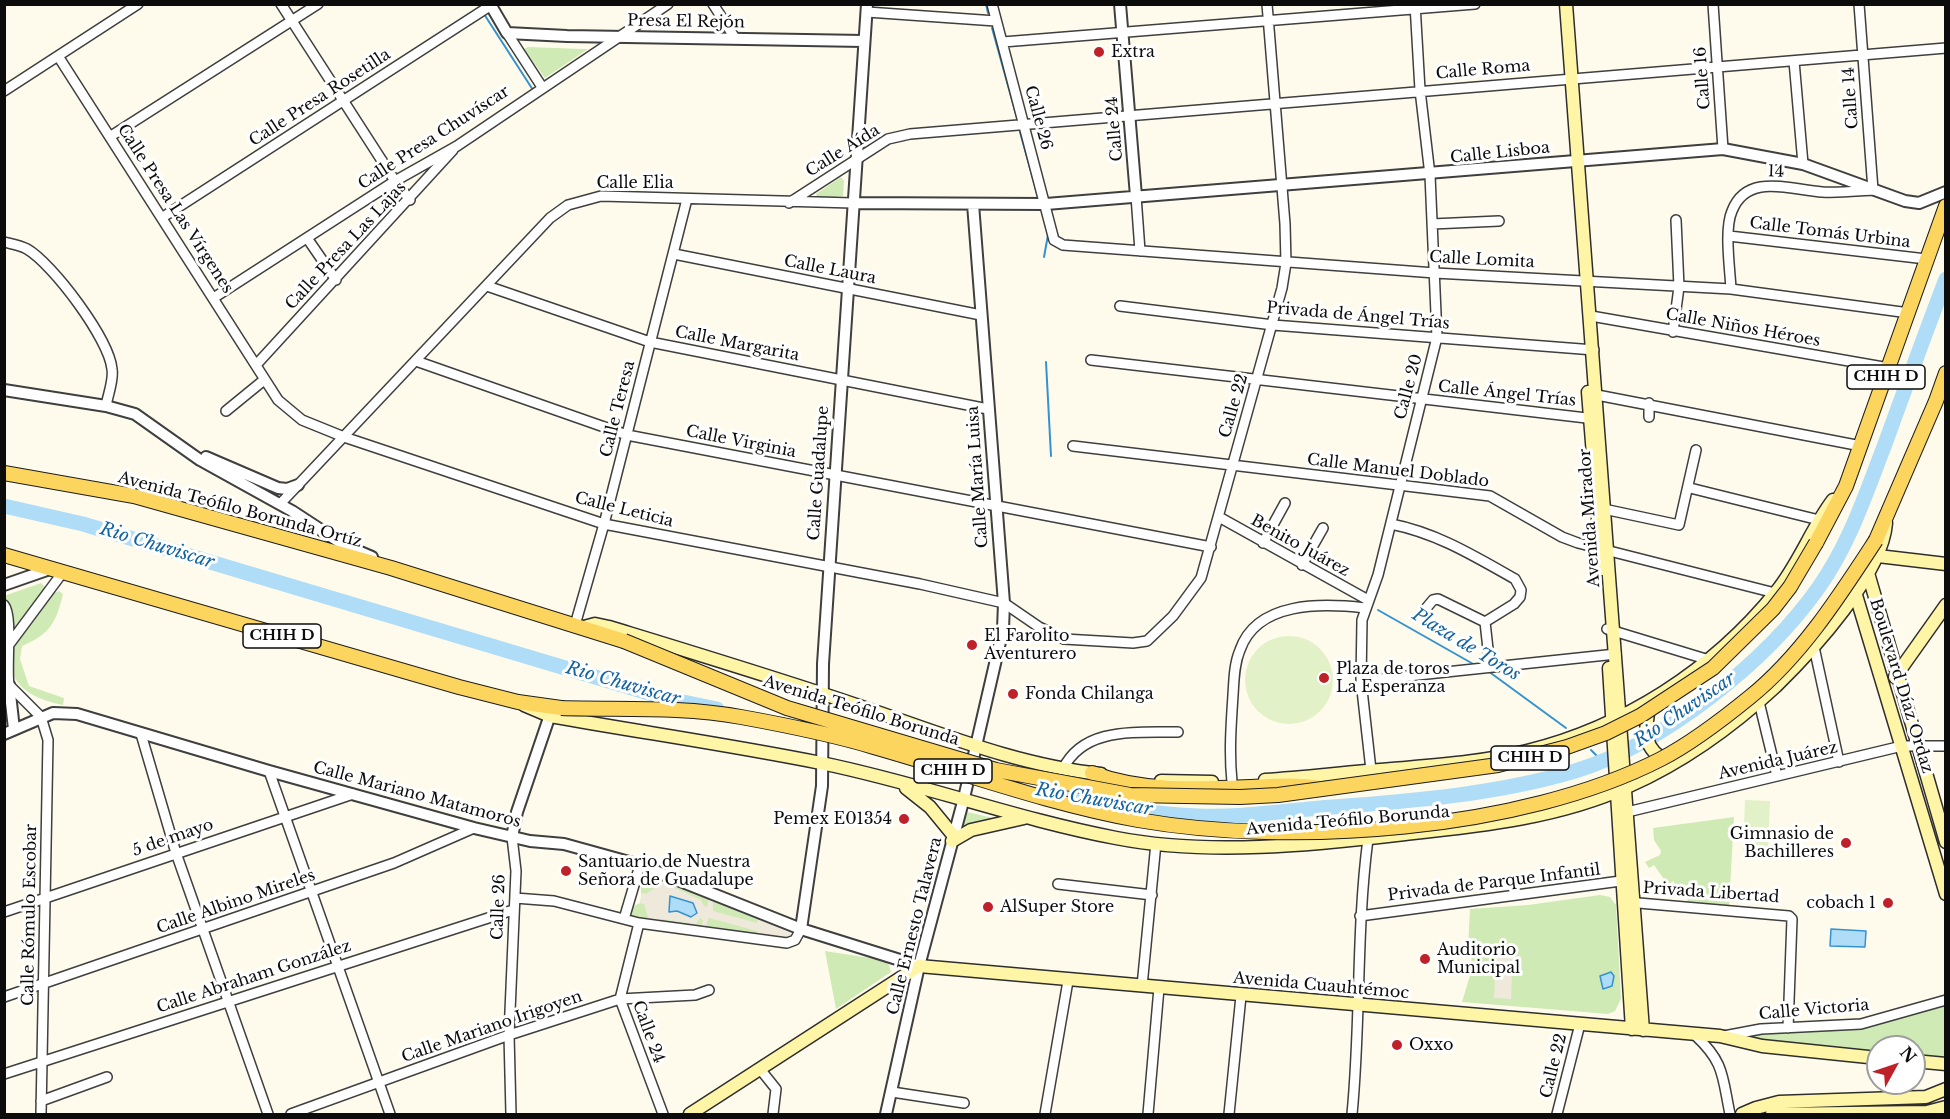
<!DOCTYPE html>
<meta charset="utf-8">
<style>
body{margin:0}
#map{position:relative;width:1950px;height:1119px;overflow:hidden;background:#fffbec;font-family:"Libre Baskerville",serif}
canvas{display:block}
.frame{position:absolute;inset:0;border:6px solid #0c0c0c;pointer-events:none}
.north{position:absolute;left:1866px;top:1035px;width:60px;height:60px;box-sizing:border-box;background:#fff;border:2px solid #9e9e9e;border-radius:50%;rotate:50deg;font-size:16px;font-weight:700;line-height:24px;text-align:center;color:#0c0c0c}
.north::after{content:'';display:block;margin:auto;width:21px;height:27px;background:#bf2129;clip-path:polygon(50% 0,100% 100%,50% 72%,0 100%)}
</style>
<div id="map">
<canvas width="1950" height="1119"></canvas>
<div class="frame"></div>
<div class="north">N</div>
</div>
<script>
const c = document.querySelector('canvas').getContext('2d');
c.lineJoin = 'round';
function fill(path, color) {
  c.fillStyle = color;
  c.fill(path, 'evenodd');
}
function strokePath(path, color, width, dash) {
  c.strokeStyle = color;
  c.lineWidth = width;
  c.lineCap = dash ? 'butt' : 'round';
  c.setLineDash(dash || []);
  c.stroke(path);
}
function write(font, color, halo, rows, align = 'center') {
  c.font = font + ' "Libre Baskerville",serif';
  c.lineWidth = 6;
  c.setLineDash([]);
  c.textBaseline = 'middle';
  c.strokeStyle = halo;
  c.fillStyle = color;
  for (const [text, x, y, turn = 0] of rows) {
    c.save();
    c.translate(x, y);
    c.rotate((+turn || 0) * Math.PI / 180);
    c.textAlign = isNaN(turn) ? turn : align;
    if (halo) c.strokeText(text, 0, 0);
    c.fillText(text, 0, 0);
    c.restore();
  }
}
fill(new Path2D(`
 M 528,47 L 583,49 L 588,49 L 545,78 L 526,52 L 524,49 Z
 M 841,177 L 844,181 L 843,196 L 818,198 L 816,194 Z
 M 41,583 L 45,587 L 15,629 C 10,618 18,609 5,601 L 4,596 Z
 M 59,591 L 63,594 C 56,623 50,634 22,646 L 20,659 L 29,686 L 64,698 L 63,705 C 38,700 7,688 11,655 C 14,639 40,609 50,595 Z
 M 963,811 L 993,818 L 960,829 Z
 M 1734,817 L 1729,907 L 1687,903 L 1688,897 L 1670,895 L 1668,893 L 1677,886 L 1673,881 L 1668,885 L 1654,865 L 1649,868 L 1645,862 L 1660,855 L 1661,851 L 1654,840 L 1653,828 Z
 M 641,875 L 711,899 L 791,934 L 766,937 L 629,917 L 630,908 L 640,903 C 643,892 639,885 641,875 Z
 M 1600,895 L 1610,897 L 1616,905 L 1621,999 L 1615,1011 L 1608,1014 L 1462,1002 L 1471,972 L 1472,947 L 1468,946 L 1470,909 L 1528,905 Z
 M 825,951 L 883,960 L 889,965 L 891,972 L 836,1009 Z
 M 1945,999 L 1945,1064 L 1914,1061 L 1914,1047 L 1878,1047 L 1878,1058 L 1720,1036 L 1861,1024 Z`), '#d0eab5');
fill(new Path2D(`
 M1245 680a44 44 0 1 1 88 0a44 44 0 1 1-88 0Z
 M 1745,800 L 1770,801 L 1768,851 L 1743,850 Z`), '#e2f1c7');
fill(new Path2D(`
 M 660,881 L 701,900 L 704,906 L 707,907 L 709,898 L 713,900 L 713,911 L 757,923 L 758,919 L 790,933 L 792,937 L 758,936 L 757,931 L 709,918 L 705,928 L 701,928 L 703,920 L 700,918 L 696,924 L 661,919 L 660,922 L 649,920 L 644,904 L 640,903 L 642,893 L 646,894 L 659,885 Z
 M 1496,952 L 1513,952 L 1511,999 L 1494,998 Z`), '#eee9db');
const water = new Path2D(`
 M 670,896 L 693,903 L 697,913 L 691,917 L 677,911 L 669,912 Z
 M 1831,929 L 1866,931 L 1865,947 L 1830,946 Z
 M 1611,972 L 1614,976 L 1612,986 L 1603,989 L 1600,976 Z`);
fill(water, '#afddf7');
strokePath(water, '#3592d0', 1.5);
strokePath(new Path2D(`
 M 986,4 L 988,13
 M 484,14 L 533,90
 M 992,28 L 1017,118
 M 1020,132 L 1038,197
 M 1044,257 L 1048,235
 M 1046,362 L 1051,456
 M 1378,610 L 1475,665
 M 1488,671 L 1566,728
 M 1591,750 L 1601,760`), '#3592d0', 2);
strokePath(new Path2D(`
 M 4,506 L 83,524 L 669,699 L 717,709
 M 1060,796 C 1106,806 1151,814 1198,816 C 1242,818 1289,810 1333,807 C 1413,801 1498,794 1575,771 C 1664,744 1766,662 1819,587 C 1850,543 1866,493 1885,444 C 1905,389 1925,334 1946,279`), '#afddf7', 15);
const minor = new Path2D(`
 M 281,4 L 395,181 L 410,200
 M 713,4 L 735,38
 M 992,4 L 1054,240 L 1063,245 L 1435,273 L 1731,289 L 1909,313
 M 1713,4 L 1723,149
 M 867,12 L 996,21
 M 507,33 L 542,87
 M 1003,42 L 1475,4
 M 58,56 L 278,400 L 302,420 L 344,437 L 604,524 L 920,584 L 1004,603 L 1039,627 L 1064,639 L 1133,643 L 1147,641 L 1173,616 L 1201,578 L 1282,288 L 1286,263 L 1285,224 L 1267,4
 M 1794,61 L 1803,164
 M 4,91 L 138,4
 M 111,136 L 318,4
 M 1136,196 L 1140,251
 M 789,203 L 888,139 L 910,134 L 1946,48
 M 163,217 L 493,4
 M 1432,224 L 1499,221
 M 1729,236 L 1926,259
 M 307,238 L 336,280
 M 4,242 C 12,244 20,245 27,249 C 53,264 109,339 112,369 C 114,380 108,394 106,406
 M 674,254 L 981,315
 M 487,286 L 650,342 L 988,409
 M 1731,289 C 1730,269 1724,229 1732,211 C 1747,172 1791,190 1822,192 C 1839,193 1856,191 1873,190 L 1859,4
 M 215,297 L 395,181 L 457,146 L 668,4
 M 1120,306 L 1273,325 L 1594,350
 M 1591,316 L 1889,368
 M 1673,332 L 1679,287 L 1676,220
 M 1091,360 L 1595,419
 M 416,361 L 627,435 L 1211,547
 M 256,365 L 453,150
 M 1597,395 L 1861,446
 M 226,411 L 264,380
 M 1649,417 L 1649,403
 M 1073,446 L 1490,496 L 1562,537 L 1578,543 L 1775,593
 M 1690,488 L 1819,520
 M 280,504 L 550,218 L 568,205 L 601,196 L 853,203
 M 1599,508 L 1679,525 L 1696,450
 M 1219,517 L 1368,600
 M 1391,524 C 1437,533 1474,556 1515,579 L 1521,590 L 1520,597 L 1514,604 L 1485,622 L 1490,667
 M 1263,543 L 1285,503
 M 1302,565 L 1323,528
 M 4,605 C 13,616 6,665 9,685 L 41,717 L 48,740 L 41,1114
 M 1423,612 L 1433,600 L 1438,599 L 1485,622
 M 575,625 L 604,524 L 687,199
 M 1607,629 L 1709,660
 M 8,646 L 63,572
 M 1814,647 L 1839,762
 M 1361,681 L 1616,654
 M 1759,702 L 1777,776
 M 141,734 L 176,853 L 268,1114
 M 1063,769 C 1084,726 1137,733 1178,732
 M 1371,770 L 1361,681 L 1362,620 L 1378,575 L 1437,337 L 1430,175 L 1420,90 L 1415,4
 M 269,771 L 390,1114
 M 1232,782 C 1229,753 1231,725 1233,695 C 1234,680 1234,664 1240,650 C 1257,601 1322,603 1365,608
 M 1623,813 L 1902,746 L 1946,746
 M 1058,884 L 1152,895
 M 515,898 L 554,901 L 639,923 L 787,943 L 795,940 L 801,929
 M 1627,902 L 1789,916 L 1792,919 L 1788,1028
 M 4,912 L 353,794
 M 1360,916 L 1628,880
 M 624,919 L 640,865
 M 639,923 L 620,999 L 663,1114
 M 1142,986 L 1156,843
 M 4,997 L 394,863 L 474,828
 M 1695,1035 C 1725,1063 1722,1076 1730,1114
 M 1724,1036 L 1761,1029 L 1861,1024 L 1946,1000
 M 760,1069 L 776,1089 L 773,1114
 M 4,1074 L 513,910
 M 892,1092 L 964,1103
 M 41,1101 L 107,1077
 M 291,1114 L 509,1035 L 620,999 L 695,995 L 709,990
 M 511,1114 L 509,1035 L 516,871 L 512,837
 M 1045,1114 L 1068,981
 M 1148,1114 L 1159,988
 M 1229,1114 L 1241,996
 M 1352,1114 C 1361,1023 1356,930 1368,839
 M 1557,1114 L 1580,1024`);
const tertiary = new Path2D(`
 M 490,4 L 507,33 L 567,36 L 864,41
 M 1120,4 L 1136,196
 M 853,203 L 1046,204 L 1723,149 L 1803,164 L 1905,201 L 1919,203 L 1946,192
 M 4,390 L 106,406 L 135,414 L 200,460 L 292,511 L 344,545 L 372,557
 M 206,457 L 278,488 L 287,489 L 298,485
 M 4,585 L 50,569
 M 9,685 L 14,729
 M 4,734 L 53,713 L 77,714 L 269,771 L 474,828 L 530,841 L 564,844 L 640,865 L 801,929 L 919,966
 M 512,837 L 517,812 L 552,709
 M 801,929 L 822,786 L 823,664 L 867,4
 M 886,1114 L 919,966 L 964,798 L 1003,629 L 1004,603 L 973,204`);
const secondary = new Path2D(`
 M 1566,4 L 1643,1030
 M 1588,392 L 1602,569
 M 1878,556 L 1946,564
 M 1868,573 L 1946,842
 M 1855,592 L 1946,894
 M 584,627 L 595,624 L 609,627 C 694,653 780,679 865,708 C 942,734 1020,766 1101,774
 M 1609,668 L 1632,1029
 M 1895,677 L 1946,605
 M 524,705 L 550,716 C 640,732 731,745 821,763 C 920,783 1016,819 1116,838 C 1208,856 1312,845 1405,834 C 1480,826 1559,818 1629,786 C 1683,762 1733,726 1776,686 C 1813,650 1882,575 1886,523
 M 1649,706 C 1645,731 1642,750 1668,761
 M 1265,780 C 1308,777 1350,772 1392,769 C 1437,765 1483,762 1527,751 C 1624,727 1713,670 1776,592 C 1799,564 1811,529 1833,500
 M 1161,781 L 1212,782
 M 906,788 L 930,807 L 953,835
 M 952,841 L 971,830 L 1024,818
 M 1914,1061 L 1946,1064
 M 690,1114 L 919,966 L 1720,1036 L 1762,1046 L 1878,1058
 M 1742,1114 L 1756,1108 L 1779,1102 L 1926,1097 L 1946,1089
 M 1772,1114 L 1927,1112 L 1946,1107`);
const primary = new Path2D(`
 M 4,473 L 134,496 L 391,568 L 624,641
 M 1876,540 L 1936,401 L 1946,373
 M 1816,543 L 1846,486 L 1946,206
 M 4,555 L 459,687 L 518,702 L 561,708
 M 1092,773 C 1143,792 1197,789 1251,787 C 1274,786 1296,784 1320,788`);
strokePath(minor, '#3f3f3f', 12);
strokePath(tertiary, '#3f3f3f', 14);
strokePath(secondary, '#2e2e2e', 15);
strokePath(primary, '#1d1d1d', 16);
strokePath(minor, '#fff', 9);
strokePath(tertiary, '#fff', 10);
strokePath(secondary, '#fff5a7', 12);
strokePath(primary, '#fcd55f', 14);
const primaryBridge = new Path2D(`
 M 624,641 L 787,708 L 996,770 L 1130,795 L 1240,797 L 1278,795 L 1498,765 L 1567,747 L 1606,733 L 1640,716 L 1713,668 L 1773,609 L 1790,587 L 1816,543
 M 561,708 C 621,710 680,706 741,717 C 785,725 831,734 874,747 C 962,772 1049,804 1138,820 C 1292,847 1521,831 1661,759 C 1692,743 1723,719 1750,697 C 1802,655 1840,595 1876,540`);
strokePath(primaryBridge, '#1d1d1d', 16, []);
strokePath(primaryBridge, '#fcd55f', 14);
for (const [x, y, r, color] of [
 [1099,52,6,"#bf2129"],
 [972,645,6,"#bf2129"],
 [1324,678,6,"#bf2129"],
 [1013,694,6,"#bf2129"],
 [904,819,6,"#bf2129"],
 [1846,843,6,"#bf2129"],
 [566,871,6,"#bf2129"],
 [1888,903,6,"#bf2129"],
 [988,907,6,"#bf2129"],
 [1425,959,6,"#bf2129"],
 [1397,1045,6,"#bf2129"]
]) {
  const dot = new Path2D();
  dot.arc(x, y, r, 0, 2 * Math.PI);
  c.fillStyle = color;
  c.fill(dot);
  strokePath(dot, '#fff', 2);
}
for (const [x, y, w] of [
 [1886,377,78],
 [282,636,78],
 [1530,758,78],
 [953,771,78]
]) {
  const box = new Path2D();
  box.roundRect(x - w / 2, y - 12, w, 24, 4.5);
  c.fillStyle = '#fff';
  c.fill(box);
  strokePath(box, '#0c0c0c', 1.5);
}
write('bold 15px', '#0c0c0c', null, [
 ["CHIH D",1886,377],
 ["CHIH D",282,636],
 ["CHIH D",1530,758],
 ["CHIH D",953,771]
]);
write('16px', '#0c0c0c', '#fff', [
 ["Presa El Rejón",686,22,1],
 ["Calle Roma",1483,70,-5],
 ["Calle 16",1703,78,-94],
 ["Calle Presa Rosetilla",320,98,-33],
 ["Calle 14",1851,98,-94],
 ["Calle 26",1038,118,75],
 ["Calle 24",1115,129,-95],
 ["Calle Presa Chuvíscar",434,138,-33],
 ["Calle Aída",843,151,-32],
 ["Calle Lisboa",1500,153,-6],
 ["14",1776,172,2],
 ["Calle Elia",635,183],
 ["Calle Presa Las Vírgenes",175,209,57],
 ["Calle Tomás Urbina",1830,233,7],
 ["Calle Presa Las Lajas",346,246,-47],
 ["Calle Lomita",1482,260,3],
 ["Calle Laura",830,270,11],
 ["Privada de Ángel Trías",1358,316,5],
 ["Calle Niños Héroes",1743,328,10],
 ["Calle Margarita",737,344,11],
 ["Calle 20",1409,387,-75],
 ["Calle Ángel Trías",1507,394,6],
 ["Calle 22",1234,406,-74],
 ["Calle Teresa",618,409,-76],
 ["Calle Virginia",741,442,11],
 ["Calle Manuel Doblado",1398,471,7],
 ["Calle Guadalupe",819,473,-86],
 ["Calle María Luisa",978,477,-94],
 ["Avenida Teófilo Borunda Ortíz",240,510,15],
 ["Calle Leticia",624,510,14],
 ["Avenida Mirador",1590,518,-94],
 ["Benito Juárez",1300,546,29],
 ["Boulevard Díaz Ordaz",1901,686,73],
 ["Avenida Teófilo Borunda",861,711,17],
 ["Avenida Juárez",1778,761,-13],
 ["Calle Mariano Matamoros",417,795,15],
 ["Avenida Teófilo Borunda",1348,821,-5],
 ["5 de mayo",173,838,-19],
 ["Privada de Parque Infantil",1494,883,-7],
 ["Privada Libertad",1711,893,4],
 ["Calle Albino Mireles",236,902,-19],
 ["Calle 26",499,907,-88],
 ["Calle Rómulo Escobar",30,915,-89],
 ["Calle Ernesto Talavera",915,926,-76],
 ["Calle Abraham González",254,977,-18],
 ["Avenida Cuauhtémoc",1321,986,5],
 ["Calle Victoria",1814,1010,-5],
 ["Calle Mariano Irigoyen",492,1027,-19],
 ["Calle 24",648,1032,70],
 ["Calle 22",1554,1066,-76]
]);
write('16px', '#0c0c0c', '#fff', [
 ["Extra",1111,52],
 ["El Farolito",984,636],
 ["Aventurero",984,654],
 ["Plaza de toros",1336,669],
 ["La Esperanza",1336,687],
 ["Fonda Chilanga",1025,694],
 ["Pemex E01354",892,819,"right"],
 ["Gimnasio de",1834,834,"right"],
 ["Bachilleres",1834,852,"right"],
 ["Santuario de Nuestra",578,862],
 ["Señora de Guadalupe",578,880],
 ["cobach 1",1876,903,"right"],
 ["AlSuper Store",1000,907],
 ["Auditorio",1437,950],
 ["Municipal",1437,968],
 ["Oxxo",1409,1045]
], 'left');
write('italic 18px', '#1363a1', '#fff', [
 ["Rio Chuviscar",157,546,17],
 ["Plaza de Toros",1466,645,31],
 ["Rio Chuviscar",623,684,16],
 ["Rio Chuviscar",1685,710,-34],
 ["Rio Chuviscar",1094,800,10]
]);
</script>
